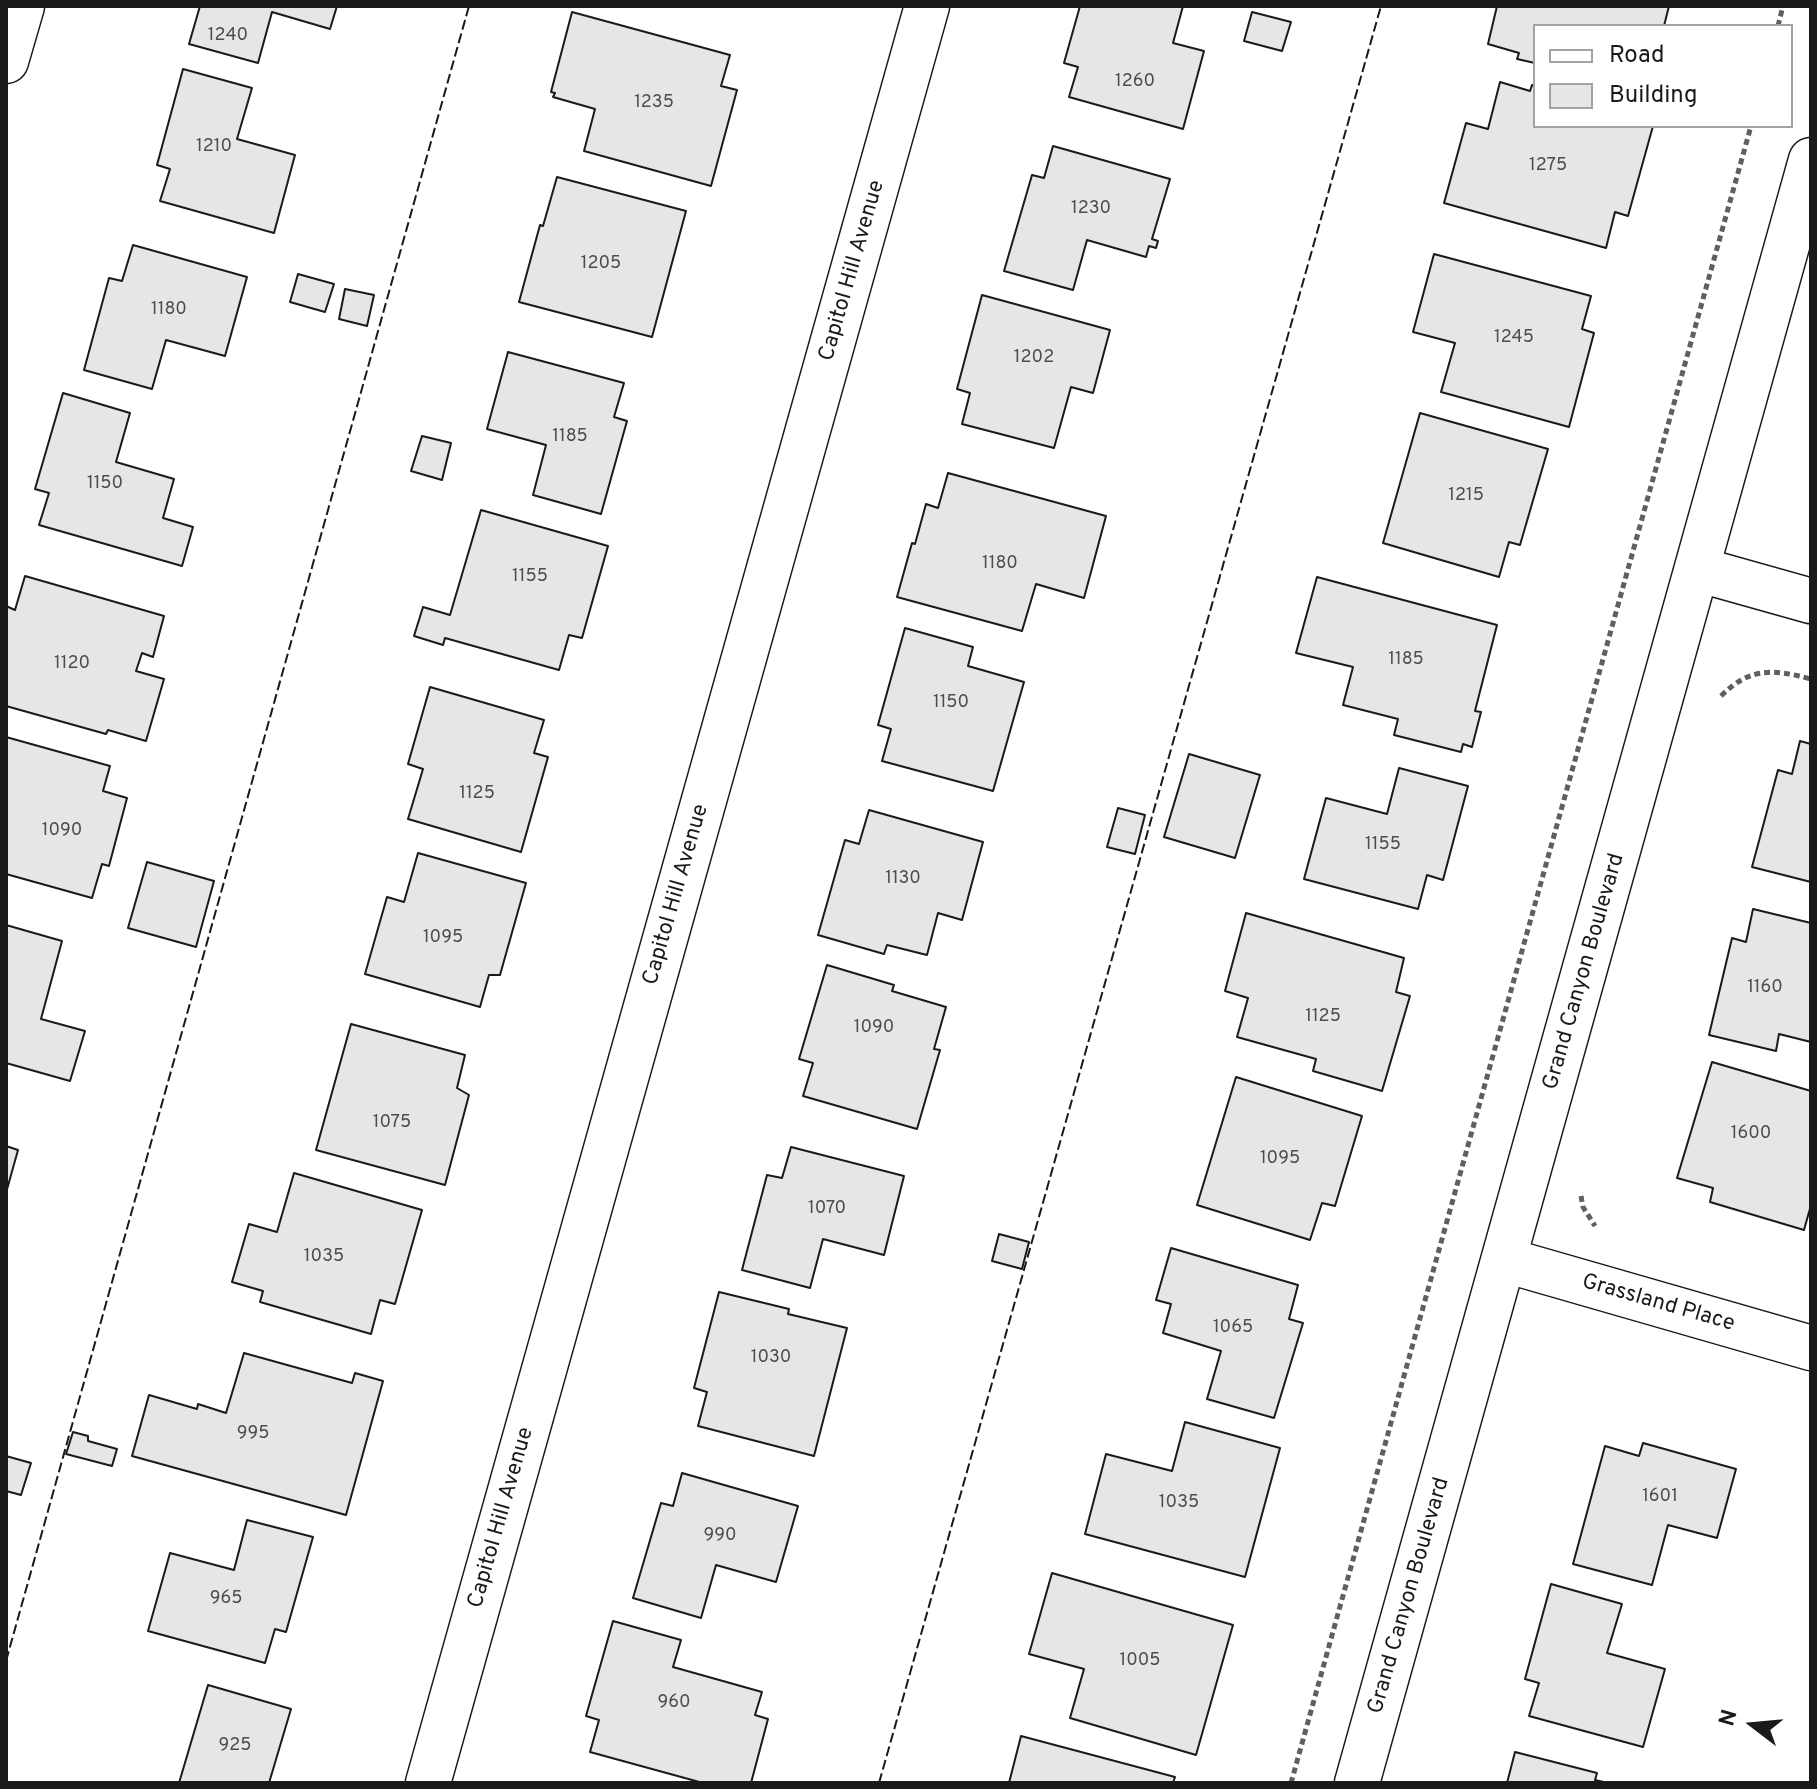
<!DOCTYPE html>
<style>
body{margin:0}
#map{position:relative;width:1817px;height:1789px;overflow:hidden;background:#fff;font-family:Overpass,sans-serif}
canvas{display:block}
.frame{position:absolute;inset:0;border:8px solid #1a1a1a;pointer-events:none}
.legend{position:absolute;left:1533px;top:24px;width:260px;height:104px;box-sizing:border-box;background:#fff;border:2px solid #a3a3a3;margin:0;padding:10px 14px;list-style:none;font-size:24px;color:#1a1a1a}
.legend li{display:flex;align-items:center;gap:16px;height:40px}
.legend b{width:40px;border:2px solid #a3a3a3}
.north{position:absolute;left:1713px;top:1685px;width:80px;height:80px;-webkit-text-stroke:6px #fff;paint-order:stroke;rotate:286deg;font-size:22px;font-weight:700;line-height:32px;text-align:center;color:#1a1a1a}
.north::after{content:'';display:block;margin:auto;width:28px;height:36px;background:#1a1a1a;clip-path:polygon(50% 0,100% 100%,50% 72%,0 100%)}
</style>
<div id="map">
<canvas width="1817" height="1789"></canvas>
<div class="frame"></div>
<ul class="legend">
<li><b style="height:10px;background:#fff"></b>Road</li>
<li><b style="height:22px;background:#e6e6e6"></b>Building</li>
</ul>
<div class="north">N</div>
</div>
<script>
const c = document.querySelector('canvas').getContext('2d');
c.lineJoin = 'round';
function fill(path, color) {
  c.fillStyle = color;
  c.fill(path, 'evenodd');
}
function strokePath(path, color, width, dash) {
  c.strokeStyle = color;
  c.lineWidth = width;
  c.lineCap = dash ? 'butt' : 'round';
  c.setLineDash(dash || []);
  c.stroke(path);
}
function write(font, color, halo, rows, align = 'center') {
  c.font = font + ' Overpass,sans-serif';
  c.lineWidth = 6;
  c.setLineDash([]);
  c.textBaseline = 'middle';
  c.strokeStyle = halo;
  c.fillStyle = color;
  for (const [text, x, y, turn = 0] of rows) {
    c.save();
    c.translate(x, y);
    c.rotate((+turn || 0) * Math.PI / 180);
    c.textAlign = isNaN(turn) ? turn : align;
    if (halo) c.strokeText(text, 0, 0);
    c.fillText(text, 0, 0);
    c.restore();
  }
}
const building = new Path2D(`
 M 200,6 L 337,6 L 330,29 L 272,12 L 258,63 L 189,44 Z
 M 1080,6 L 1183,6 L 1173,43 L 1204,51 L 1183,129 L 1069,97 L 1078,67 L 1064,63 Z
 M 1497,6 L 1669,6 L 1664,26 L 1535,26 L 1535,63 L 1517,59 L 1519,53 L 1488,44 Z
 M 572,12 L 730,55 L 721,86 L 737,90 L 711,186 L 584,151 L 595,109 L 553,97 L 555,93 L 551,92 Z
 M 1252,12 L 1291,22 L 1282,51 L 1244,41 Z
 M 183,69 L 252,88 L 237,139 L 295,155 L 274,233 L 160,201 L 170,169 L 157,165 Z
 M 1500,82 L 1530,91 L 1532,85 L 1535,86 L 1535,126 L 1653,126 L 1628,216 L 1615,212 L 1606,248 L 1444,203 L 1466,123 L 1488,129 Z
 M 1053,146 L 1170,179 L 1152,239 L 1158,241 L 1156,248 L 1149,246 L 1146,257 L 1087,240 L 1073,290 L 1004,271 L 1032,175 L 1044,178 Z
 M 557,177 L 686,211 L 652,337 L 519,302 L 540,225 L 543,226 Z
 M 133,245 L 247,277 L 225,356 L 166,340 L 152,389 L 84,370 L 109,278 L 122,281 Z
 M 1434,254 L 1591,296 L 1582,329 L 1594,333 L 1569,427 L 1441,392 L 1455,343 L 1413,332 Z
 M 298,274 L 334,284 L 325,312 L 290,302 Z
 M 345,289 L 374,295 L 367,326 L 339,319 Z
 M 982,295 L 1110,330 L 1093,393 L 1071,387 L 1054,448 L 962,424 L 970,393 L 957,389 Z
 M 508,352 L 624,383 L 614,417 L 627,421 L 601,514 L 533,495 L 546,445 L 487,429 Z
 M 63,393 L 130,413 L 116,462 L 174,479 L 163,518 L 193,527 L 182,566 L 39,525 L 49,493 L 35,489 Z
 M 1420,413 L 1548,449 L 1520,545 L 1509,542 L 1499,577 L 1383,543 Z
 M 422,436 L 451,443 L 442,480 L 411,471 Z
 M 948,473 L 1106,516 L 1084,598 L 1036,584 L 1022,631 L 897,597 L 912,543 L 915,544 L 926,504 L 938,508 Z
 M 481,510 L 608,546 L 582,638 L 569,635 L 559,670 L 445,638 L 443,645 L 414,636 L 423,607 L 450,615 Z
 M 25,576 L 164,616 L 153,657 L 142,653 L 136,671 L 164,679 L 146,741 L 108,730 L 106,734 L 6,706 L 6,606 L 15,610 Z
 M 1317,577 L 1497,625 L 1475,711 L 1481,712 L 1472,747 L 1463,744 L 1461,752 L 1394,735 L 1398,719 L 1343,705 L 1353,667 L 1296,653 Z
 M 905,628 L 973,647 L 968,666 L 1024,682 L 993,791 L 882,761 L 891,729 L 878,725 Z
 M 430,687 L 544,720 L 534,753 L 548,757 L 521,852 L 408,819 L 423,769 L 408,764 Z
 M 6,737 L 110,766 L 103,791 L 127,798 L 109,866 L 102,864 L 92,898 L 6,874 Z
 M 1800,741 L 1811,744 L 1811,882 L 1752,867 L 1778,770 L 1792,774 Z
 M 1189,754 L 1260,775 L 1235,858 L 1164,837 Z
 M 1399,768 L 1468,786 L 1443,880 L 1427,875 L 1418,909 L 1304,879 L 1326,798 L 1387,814 Z
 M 1118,808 L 1145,815 L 1135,854 L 1107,847 Z
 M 869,810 L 983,842 L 962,920 L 938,913 L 927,955 L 887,945 L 884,954 L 818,935 L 845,840 L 859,844 Z
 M 418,853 L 526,883 L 500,975 L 489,975 L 480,1007 L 365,974 L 387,897 L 404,902 Z
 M 147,862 L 214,881 L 196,947 L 128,928 Z
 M 1753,909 L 1811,923 L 1811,1042 L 1779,1034 L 1776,1051 L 1709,1035 L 1732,938 L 1746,942 Z
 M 1246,913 L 1404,958 L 1396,992 L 1410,996 L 1382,1091 L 1313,1071 L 1316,1059 L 1237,1037 L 1248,998 L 1225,991 Z
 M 6,925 L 62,941 L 41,1019 L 85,1031 L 70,1081 L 6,1063 Z
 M 827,965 L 894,985 L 892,991 L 946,1007 L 934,1049 L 940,1050 L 917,1129 L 803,1096 L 813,1063 L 799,1059 Z
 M 351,1024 L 465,1055 L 457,1088 L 469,1095 L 445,1185 L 316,1150 Z
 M 1712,1062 L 1811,1091 L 1811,1205 L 1804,1230 L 1710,1202 L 1713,1188 L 1677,1178 Z
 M 1236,1077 L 1362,1116 L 1335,1206 L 1322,1203 L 1310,1240 L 1197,1205 Z
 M 6,1146 L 18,1150 L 6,1193 Z
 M 791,1147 L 904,1176 L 884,1255 L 823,1239 L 810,1288 L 742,1270 L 767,1175 L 782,1178 Z
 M 294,1173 L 422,1210 L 395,1304 L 380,1300 L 371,1334 L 260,1302 L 263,1291 L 232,1282 L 249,1224 L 277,1232 Z
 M 999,1234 L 1029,1242 L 1022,1269 L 992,1261 Z
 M 1171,1248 L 1298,1285 L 1289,1319 L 1303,1323 L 1274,1418 L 1207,1399 L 1221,1351 L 1163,1333 L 1171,1304 L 1156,1300 Z
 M 719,1292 L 789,1309 L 788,1314 L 847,1328 L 814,1456 L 698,1426 L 707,1392 L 694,1388 Z
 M 244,1353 L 352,1383 L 355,1373 L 383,1381 L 346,1515 L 132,1456 L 149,1395 L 197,1409 L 198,1404 L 226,1413 Z
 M 1185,1422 L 1280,1448 L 1245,1577 L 1085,1534 L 1106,1454 L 1172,1471 Z
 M 73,1432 L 88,1436 L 88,1441 L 117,1449 L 112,1466 L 66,1454 Z
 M 1643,1443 L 1736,1469 L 1717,1538 L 1668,1525 L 1652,1585 L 1573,1564 L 1605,1446 L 1639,1456 Z
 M 6,1456 L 31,1463 L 21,1495 L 6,1491 Z
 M 682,1473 L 798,1506 L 776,1582 L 716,1565 L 701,1618 L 633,1598 L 661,1503 L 673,1506 Z
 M 247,1520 L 313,1537 L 286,1632 L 275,1629 L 265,1663 L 148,1631 L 170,1553 L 234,1570 Z
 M 1052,1573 L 1233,1625 L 1196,1755 L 1070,1718 L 1084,1669 L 1029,1654 Z
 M 1551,1584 L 1622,1604 L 1607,1653 L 1665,1669 L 1643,1747 L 1529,1716 L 1539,1683 L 1525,1679 Z
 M 613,1621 L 681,1640 L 673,1667 L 762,1692 L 755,1715 L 768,1719 L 751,1783 L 703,1783 L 590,1752 L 599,1720 L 586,1716 Z
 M 208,1685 L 291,1709 L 269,1783 L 179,1783 Z
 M 1021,1736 L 1175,1777 L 1173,1783 L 1009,1783 Z
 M 1515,1752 L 1597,1773 L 1595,1780 L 1608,1783 L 1507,1783 Z`);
fill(building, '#e6e6e6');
strokePath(building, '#1a1a1a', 2);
const minor = new Path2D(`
 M 6,61 L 22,6
 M 1697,569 L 1811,601
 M 1505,1260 L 1811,1348
 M 428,1783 L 927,6
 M 1357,1783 L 1811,160`);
strokePath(minor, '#1a1a1a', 47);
strokePath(new Path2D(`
 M 1778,26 L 1783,6
 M 1721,696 C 1750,667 1773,669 1811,679
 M 1581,1196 L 1583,1207 L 1595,1226
 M 1291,1783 L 1751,126`), '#5f5f5f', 5, [6, 4]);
strokePath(minor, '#fff', 44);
strokePath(new Path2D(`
 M 6,1661 L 469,6
 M 879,1783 L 1381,6`), '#1a1a1a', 2, [10, 4]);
write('18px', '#4d4d4d', null, [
 ["1240",228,36],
 ["1260",1135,82],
 ["1235",654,103],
 ["1210",214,147],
 ["1275",1548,166],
 ["1230",1091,209],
 ["1205",601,264],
 ["1180",169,310],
 ["1245",1514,338],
 ["1202",1034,358],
 ["1185",570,437],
 ["1150",105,484],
 ["1215",1466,496],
 ["1180",1000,564],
 ["1155",530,577],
 ["1185",1406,660],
 ["1120",72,664],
 ["1150",951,703],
 ["1125",477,794],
 ["1090",62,831],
 ["1155",1383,845],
 ["1130",903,879],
 ["1095",443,938],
 ["1160",1765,988],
 ["1125",1323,1017],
 ["1090",874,1028],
 ["1075",392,1123],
 ["1600",1751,1134],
 ["1095",1280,1159],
 ["1070",827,1209],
 ["1035",324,1257],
 ["1065",1233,1328],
 ["1030",771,1358],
 ["995",253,1434],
 ["1601",1660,1497],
 ["1035",1179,1503],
 ["990",720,1536],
 ["965",226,1599],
 ["1005",1140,1661],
 ["960",674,1703],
 ["925",235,1746]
]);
write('22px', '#1a1a1a', '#fff', [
 ["Capitol Hill Avenue",853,271,-74],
 ["Capitol Hill Avenue",677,895,-74],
 ["Grand Canyon Boulevard",1585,972,-74],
 ["Grassland Place",1658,1304,16],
 ["Capitol Hill Avenue",502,1518,-74],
 ["Grand Canyon Boulevard",1410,1596,-74]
]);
</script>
